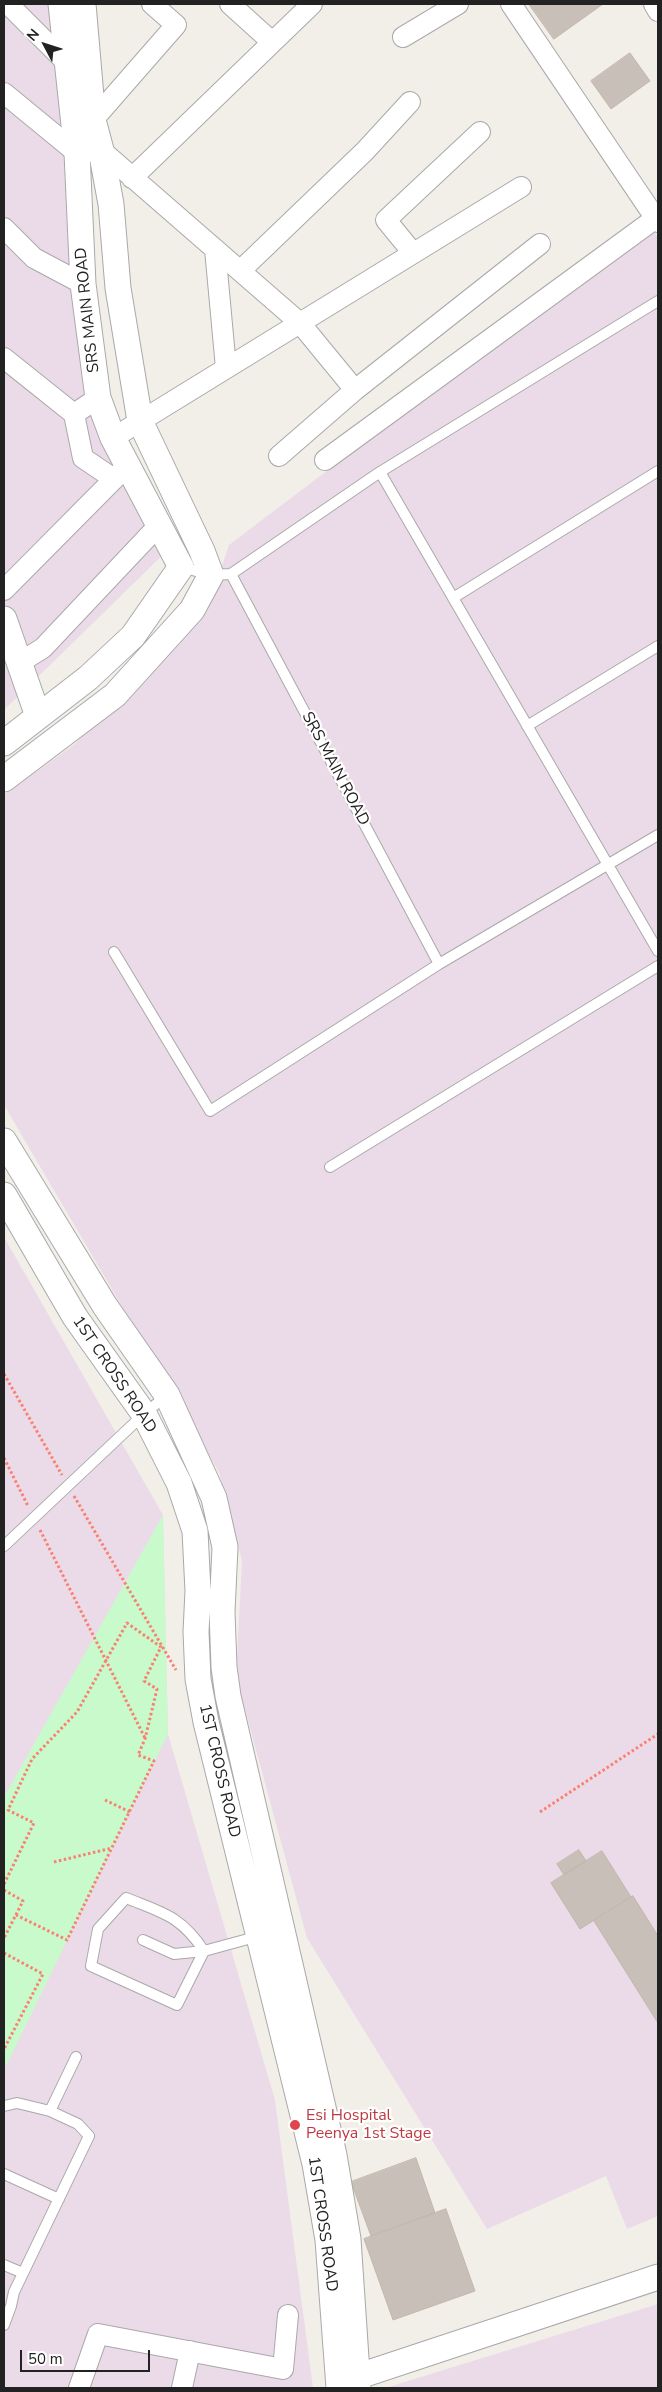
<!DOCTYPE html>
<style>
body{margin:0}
#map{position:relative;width:662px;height:2392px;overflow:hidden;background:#f2efe9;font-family:"Nunito Sans",sans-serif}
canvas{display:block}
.frame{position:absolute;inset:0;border:5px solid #222;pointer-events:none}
.north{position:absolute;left:20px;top:20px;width:50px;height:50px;-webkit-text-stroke:4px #fff;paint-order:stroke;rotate:310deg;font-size:14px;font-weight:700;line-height:20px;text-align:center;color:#222}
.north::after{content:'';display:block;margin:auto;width:18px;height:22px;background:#222;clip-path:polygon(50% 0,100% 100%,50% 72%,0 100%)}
.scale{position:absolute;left:20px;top:2350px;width:130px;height:22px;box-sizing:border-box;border:2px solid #222;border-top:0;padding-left:6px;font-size:15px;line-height:18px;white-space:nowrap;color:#222;-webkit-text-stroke:4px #fff;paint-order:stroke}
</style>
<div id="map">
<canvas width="662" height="2392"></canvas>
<div class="frame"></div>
<div class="north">N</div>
<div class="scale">50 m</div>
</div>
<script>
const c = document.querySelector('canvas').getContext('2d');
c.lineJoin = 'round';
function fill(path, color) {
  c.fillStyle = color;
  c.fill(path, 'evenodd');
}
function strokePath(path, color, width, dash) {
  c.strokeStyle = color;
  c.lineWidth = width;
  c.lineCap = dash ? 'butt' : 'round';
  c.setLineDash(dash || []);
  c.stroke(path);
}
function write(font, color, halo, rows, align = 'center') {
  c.font = font + ' "Nunito Sans",sans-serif';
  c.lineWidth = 4.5;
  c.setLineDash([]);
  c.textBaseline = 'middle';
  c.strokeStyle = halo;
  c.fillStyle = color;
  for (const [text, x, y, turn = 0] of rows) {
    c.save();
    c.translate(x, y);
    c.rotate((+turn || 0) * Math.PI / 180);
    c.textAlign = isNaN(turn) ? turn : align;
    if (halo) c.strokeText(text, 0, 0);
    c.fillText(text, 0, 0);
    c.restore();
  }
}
fill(new Path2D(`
 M 4,4 L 52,4 L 86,390 L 175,543 L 4,710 Z
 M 651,225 L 658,238 L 658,2216 L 627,2229 L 606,2176 L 487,2229 L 307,1938 L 236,1676 L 242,1561 L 219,1472 L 4,1105 L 4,795 L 75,744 L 213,593 L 229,545 Z
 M 4,1237 L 163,1515 L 168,1734 L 275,2100 L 313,2388 L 4,2388 Z
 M 658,2304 L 658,2388 L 385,2388 Z`), '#ebdbe8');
fill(new Path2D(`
 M 163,1515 L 168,1734 L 4,2070 L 4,1797 Z`), '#c8facc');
const building = new Path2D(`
 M 529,4 L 603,4 L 554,39 Z
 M 630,53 L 650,81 L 611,109 L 591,81 Z
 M 579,1850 L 586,1861 L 564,1875 L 557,1864 Z
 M 602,1851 L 631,1897 L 580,1929 L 551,1883 Z
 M 633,1896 L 658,1936 L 658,2023 L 594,1921 Z
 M 416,2158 L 435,2213 L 371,2236 L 351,2182 Z
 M 446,2209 L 475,2291 L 393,2320 L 364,2239 Z`);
fill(building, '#c7bfb8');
strokePath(building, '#c4b6ab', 1);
const service = new Path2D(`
 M 380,472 L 658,951
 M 181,567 L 211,575 L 231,574 L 380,472 L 658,301
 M 231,574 L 439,964
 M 453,598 L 658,471
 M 527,726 L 658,646
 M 114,952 L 210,1111 L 439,964 L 658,835
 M 330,1167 L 658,966
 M 4,1546 L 144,1414 L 166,1396
 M 143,1940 L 174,1954 L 204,1951 C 181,1916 163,1913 126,1898 L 98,1929 L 91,1966 L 177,2005 L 204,1951 L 259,1936
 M 4,2106 L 17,2103 L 50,2111 L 78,2124 L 89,2136 L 14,2292 L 11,2306 L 4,2325
 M 50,2111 L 76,2057
 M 4,2174 L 59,2199
 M 4,2265 L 23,2273`);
const minor = new Path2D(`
 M 8,4 L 67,63 L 73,65
 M 230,4 L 272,42
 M 511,4 L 658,222
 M 654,4 L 658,11
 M 403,37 L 458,4
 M 4,93 L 77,153 L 101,150 L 300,323 L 355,390
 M 93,120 L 176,25 L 152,4
 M 132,178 L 312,4
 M 4,228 L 34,258 L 83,284
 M 215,249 L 226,368
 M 413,253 L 386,220 L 480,132
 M 240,271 L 365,151 L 410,102
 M 4,358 L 74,414 L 98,398
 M 74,414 L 83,458 L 114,479
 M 113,438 L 521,187
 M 279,456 L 355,390 L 540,244
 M 325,460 L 656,218
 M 4,590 L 127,466
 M 19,663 L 43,648 L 159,525
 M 79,2388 L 98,2334 L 283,2369 L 288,2315
 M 182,2388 L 190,2351`);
const tertiary = new Path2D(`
 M 4,619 L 38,716
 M 4,743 L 88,678 L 133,636 L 181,567 L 113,438 L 98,398 L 83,284 L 77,153 L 61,4
 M 4,779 L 115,695 L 192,610 L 211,575 L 202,551 L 140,421 L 118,288 L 111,204 L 101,150 L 93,120 L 83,4
 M 4,1141 L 105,1306 L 167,1395 L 214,1498 L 225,1547 L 222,1612 L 224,1667 L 228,1696 L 334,2155 L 348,2239 L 358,2388
 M 4,1195 L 75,1317 L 144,1414 L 179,1483 L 195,1531 L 198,1591 L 196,1632 L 198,1679 L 206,1722 L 315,2164 L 328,2240 L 339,2388
 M 344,2381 L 658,2277`);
strokePath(service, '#a9a9a9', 12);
strokePath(minor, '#a9a9a9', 22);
strokePath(tertiary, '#a9a9a9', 27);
strokePath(new Path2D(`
 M 4,1374 L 62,1475
 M 4,1458 L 28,1506
 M 74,1496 L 176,1670
 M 40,1530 L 145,1738
 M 105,1800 L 130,1812
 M 540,1812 L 658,1734
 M 54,1862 L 112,1848
 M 4,1884 L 34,1823 L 8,1810 L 32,1759 L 77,1712 L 127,1623 L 161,1647 L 144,1681 L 157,1689 L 145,1739 L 138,1755 L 154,1761 L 67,1940 L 16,1915
 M 4,1890 L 23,1901 L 4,1938
 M 4,1953 L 43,1974 L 4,2049`), '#fa8072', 3, [2.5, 2.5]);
strokePath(service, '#fff', 10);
strokePath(minor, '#fff', 20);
strokePath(tertiary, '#fff', 25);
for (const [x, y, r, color] of [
 [295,2125,6,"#e0444e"]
]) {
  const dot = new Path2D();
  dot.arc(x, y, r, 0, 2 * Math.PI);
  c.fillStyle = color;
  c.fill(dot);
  strokePath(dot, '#fff', 2);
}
write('16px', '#222', '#fff', [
 ["SRS MAIN ROAD",88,310,-96],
 ["SRS MAIN ROAD",335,769,62],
 ["1ST CROSS ROAD",114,1375,56],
 ["1ST CROSS ROAD",219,1771,77],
 ["1ST CROSS ROAD",322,2224,82]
]);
write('16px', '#be3a42', '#fff', [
 ["Esi Hospital",306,2116],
 ["Peenya 1st Stage",306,2134]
], 'left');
</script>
